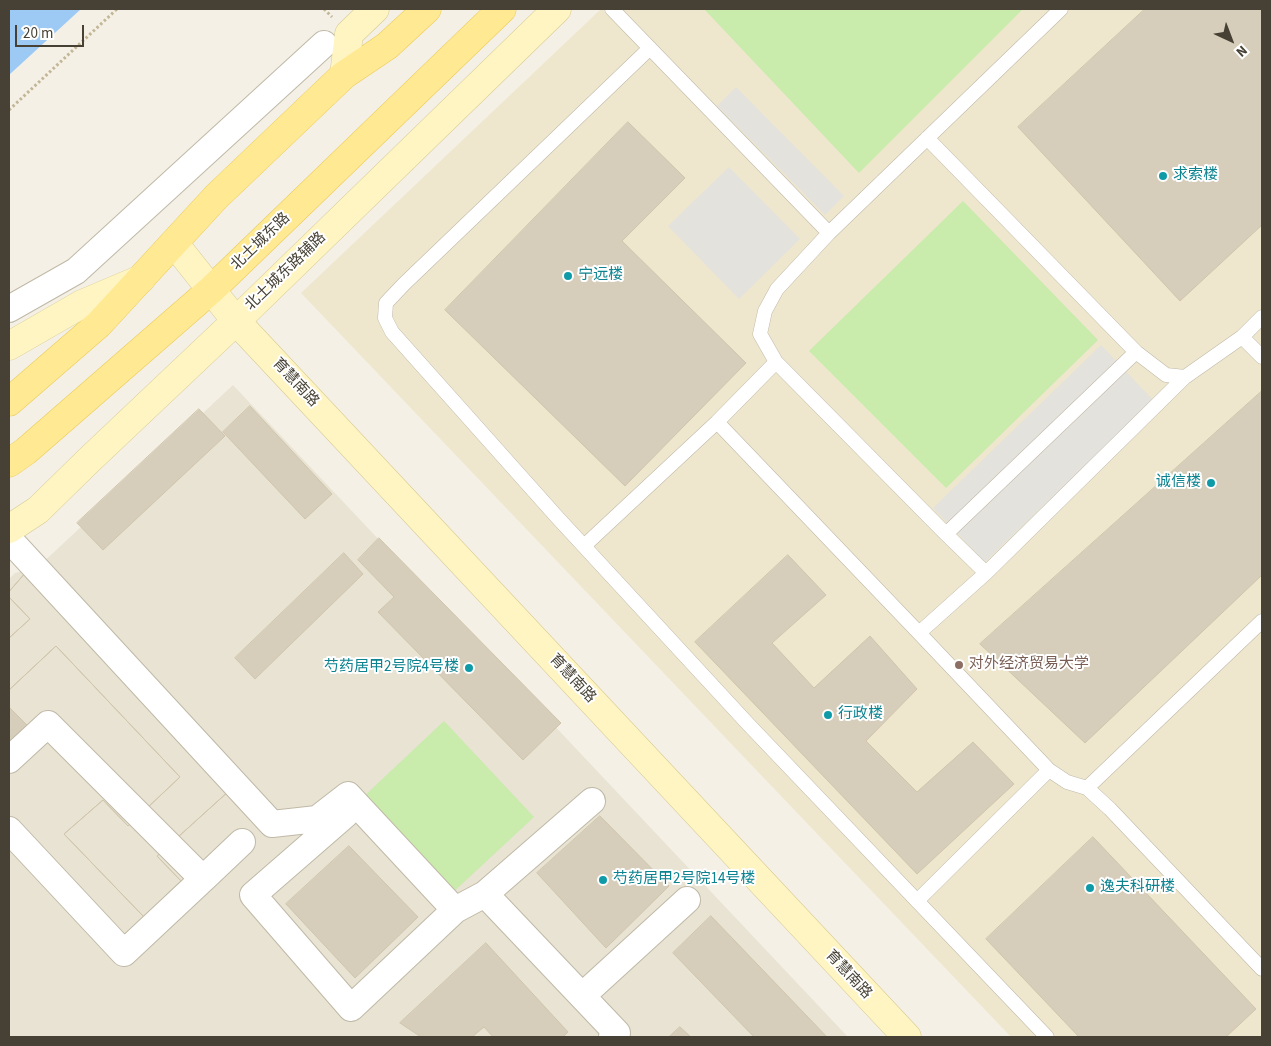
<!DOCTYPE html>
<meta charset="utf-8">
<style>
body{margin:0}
#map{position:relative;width:1271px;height:1046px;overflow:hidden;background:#f4f0e5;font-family:"Source Sans 3",sans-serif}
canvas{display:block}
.frame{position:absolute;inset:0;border:10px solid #464134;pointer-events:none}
.north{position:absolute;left:1206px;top:15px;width:50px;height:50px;-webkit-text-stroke:4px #fff;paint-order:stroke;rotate:137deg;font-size:14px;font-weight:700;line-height:20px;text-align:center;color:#464134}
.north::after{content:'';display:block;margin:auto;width:18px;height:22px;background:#464134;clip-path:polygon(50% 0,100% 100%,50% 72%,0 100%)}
.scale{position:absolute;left:15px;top:25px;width:69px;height:22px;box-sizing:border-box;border:2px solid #464134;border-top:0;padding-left:6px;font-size:15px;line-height:18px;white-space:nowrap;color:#464134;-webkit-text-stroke:4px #fff;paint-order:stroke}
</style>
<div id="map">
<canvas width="1271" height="1046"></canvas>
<div class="frame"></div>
<div class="north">N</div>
<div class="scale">20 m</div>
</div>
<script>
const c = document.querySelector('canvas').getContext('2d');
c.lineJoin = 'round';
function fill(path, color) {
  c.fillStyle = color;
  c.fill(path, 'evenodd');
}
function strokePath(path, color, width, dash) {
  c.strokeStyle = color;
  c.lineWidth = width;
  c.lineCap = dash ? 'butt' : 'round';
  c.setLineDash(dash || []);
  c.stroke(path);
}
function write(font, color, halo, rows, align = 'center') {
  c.font = font + ' "Source Sans 3","Noto Sans SC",sans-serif';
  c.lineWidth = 4;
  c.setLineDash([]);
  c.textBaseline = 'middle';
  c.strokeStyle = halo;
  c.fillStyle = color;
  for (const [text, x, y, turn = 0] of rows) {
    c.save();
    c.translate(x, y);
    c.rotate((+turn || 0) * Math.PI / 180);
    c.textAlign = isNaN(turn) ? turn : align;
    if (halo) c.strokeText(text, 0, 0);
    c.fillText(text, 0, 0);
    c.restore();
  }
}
fill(new Path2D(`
 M 233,385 L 848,1037 L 9,1037 L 9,579 L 15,573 L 38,567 Z`), '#e8e3d3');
fill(new Path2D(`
 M 601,9 L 1262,9 L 1262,1037 L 1011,1037 L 301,293 Z`), '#eee7ce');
fill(new Path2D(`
 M 704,9 L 1023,9 L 859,173 Z
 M 963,201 L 1098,340 L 946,488 L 809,351 Z
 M 444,721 L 534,817 L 449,896 L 359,801 Z`), '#c9ebab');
fill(new Path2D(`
 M 736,87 L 844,196 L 825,215 L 717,106 Z
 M 729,167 L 800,239 L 739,299 L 668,226 Z
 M 1101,345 L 1153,400 L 985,562 L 933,508 Z`), '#e4e2dd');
fill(new Path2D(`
 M 9,9 L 81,9 L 9,75 Z`), '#9dcaf5');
const building = new Path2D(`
 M 1145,9 L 1262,9 L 1262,225 L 1180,301 L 1018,127 Z
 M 628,122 L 685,178 L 622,241 L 746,363 L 625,486 L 445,310 Z
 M 1262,391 L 1262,575 L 1085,743 L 980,644 Z
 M 250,406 L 332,494 L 305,519 L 223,432 Z
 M 199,409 L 225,436 L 103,550 L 77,523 Z
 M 379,538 L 561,723 L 523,760 L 378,612 L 394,597 L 358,560 Z
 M 344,553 L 363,574 L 255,679 L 235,658 Z
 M 788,555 L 826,595 L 772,643 L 814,688 L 870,636 L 917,689 L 866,741 L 917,792 L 973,742 L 1014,784 L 917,874 L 695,642 Z
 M 24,575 L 230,790 L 157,856 L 181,881 L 144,917 L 64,834 L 103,800 L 128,826 L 180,777 L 56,646 L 9,690 L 9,638 L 30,619 L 9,597 L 9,592 Z
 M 24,575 L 230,790 L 157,856 L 181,881 L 144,917 L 64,834 L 103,800 L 128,826 L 180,777 L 56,646 L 9,690 L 9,638 L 30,619 L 9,597 L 9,592 Z
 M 9,707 L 28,726 L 9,744 Z
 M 600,816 L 669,886 L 606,948 L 537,873 Z
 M 1093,837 L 1256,1009 L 1226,1037 L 1079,1037 L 986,939 Z
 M 349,846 L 418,917 L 355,978 L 286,904 Z
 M 711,916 L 827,1037 L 754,1037 L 673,953 Z
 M 486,943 L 568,1032 L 563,1037 L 493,1037 L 484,1027 L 472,1037 L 421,1037 L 400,1023 Z
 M 680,1027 L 691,1037 L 669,1037 Z`);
fill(building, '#d6cdba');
strokePath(building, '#d1c6ac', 1);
const lane = new Path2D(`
 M 612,9 L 829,233 L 777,289 L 765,311 L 760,334 L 776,362 L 946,534 L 1136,352 L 927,138
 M 650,48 L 404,284 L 386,303 L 385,318 L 392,332 L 557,517 L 749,725 L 1047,1037
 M 829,233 L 1061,9
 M 1242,337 L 1262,317
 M 1136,352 L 1166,375 L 1185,377 L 1242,337 L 1262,357
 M 717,422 L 919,633
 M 946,534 L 986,573 L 919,633 L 1049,770 L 1067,782 L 1087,788 L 1110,809 L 1262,969
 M 584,546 L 717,422 L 776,362
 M 986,573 L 1185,377
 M 1087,788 L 1262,621
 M 917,901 L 1049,770`);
const street = new Path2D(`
 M 9,309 L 76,271 L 324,44
 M 9,539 L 272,824 L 317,819 L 348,795 L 455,910 L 485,894 L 617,1033 L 612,1037
 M 9,760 L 48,724 L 203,879 L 124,953 L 9,830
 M 345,815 L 253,895 L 351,1008 L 455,910
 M 203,879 L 242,842
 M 485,894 L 592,801
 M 582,996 L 687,900`);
const secondary = new Path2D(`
 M 344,75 L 349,34 L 375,9
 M 174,243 L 236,321 L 907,1037
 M 9,346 L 82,304 L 141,279
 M 9,529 L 38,510 L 88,461 L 236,321 L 557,9`);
const primary = new Path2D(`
 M 9,402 L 99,324 L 216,197 L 344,75 L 387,46 L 427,9
 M 9,463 L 26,451 L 212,289 L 502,9`);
strokePath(lane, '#c0b9a7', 15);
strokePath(street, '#c0b9a7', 28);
strokePath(secondary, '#d6ca91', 29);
strokePath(primary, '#ebcb5b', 29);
strokePath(new Path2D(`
 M 324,9 L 332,17
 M 9,110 L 117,9`), '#c2b697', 3, [2.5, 2.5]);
strokePath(lane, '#fff', 14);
strokePath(street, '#fff', 26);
strokePath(secondary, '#fff5c3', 28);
strokePath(primary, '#ffe992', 28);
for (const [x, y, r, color] of [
 [1163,176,5,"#0f9aa8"],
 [568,276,5,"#0f9aa8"],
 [1211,483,5,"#0f9aa8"],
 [959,665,5,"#8d6e63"],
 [469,668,5,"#0f9aa8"],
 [828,715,5,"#0f9aa8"],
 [603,880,5,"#0f9aa8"],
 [1090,888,5,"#0f9aa8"]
]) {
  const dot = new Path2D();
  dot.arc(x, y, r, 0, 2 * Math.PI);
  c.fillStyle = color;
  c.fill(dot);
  strokePath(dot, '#fff', 2);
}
write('15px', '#0d838f', '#fff', [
 ["求索楼",1173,176],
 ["宁远楼",578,276],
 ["诚信楼",1201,483,"right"],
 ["芍药居甲2号院4号楼",459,668,"right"],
 ["行政楼",838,715],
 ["芍药居甲2号院14号楼",613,880],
 ["逸夫科研楼",1100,888]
], 'left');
write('15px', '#464134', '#fff', [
 ["北土城东路",261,242,-44],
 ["北土城东路辅路",286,272,-44],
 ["育慧南路",295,383,47],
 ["育慧南路",572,679,47],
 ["育慧南路",848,975,47]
]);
write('15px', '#785e54', '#fff', [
 ["对外经济贸易大学",969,665]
], 'left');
</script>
